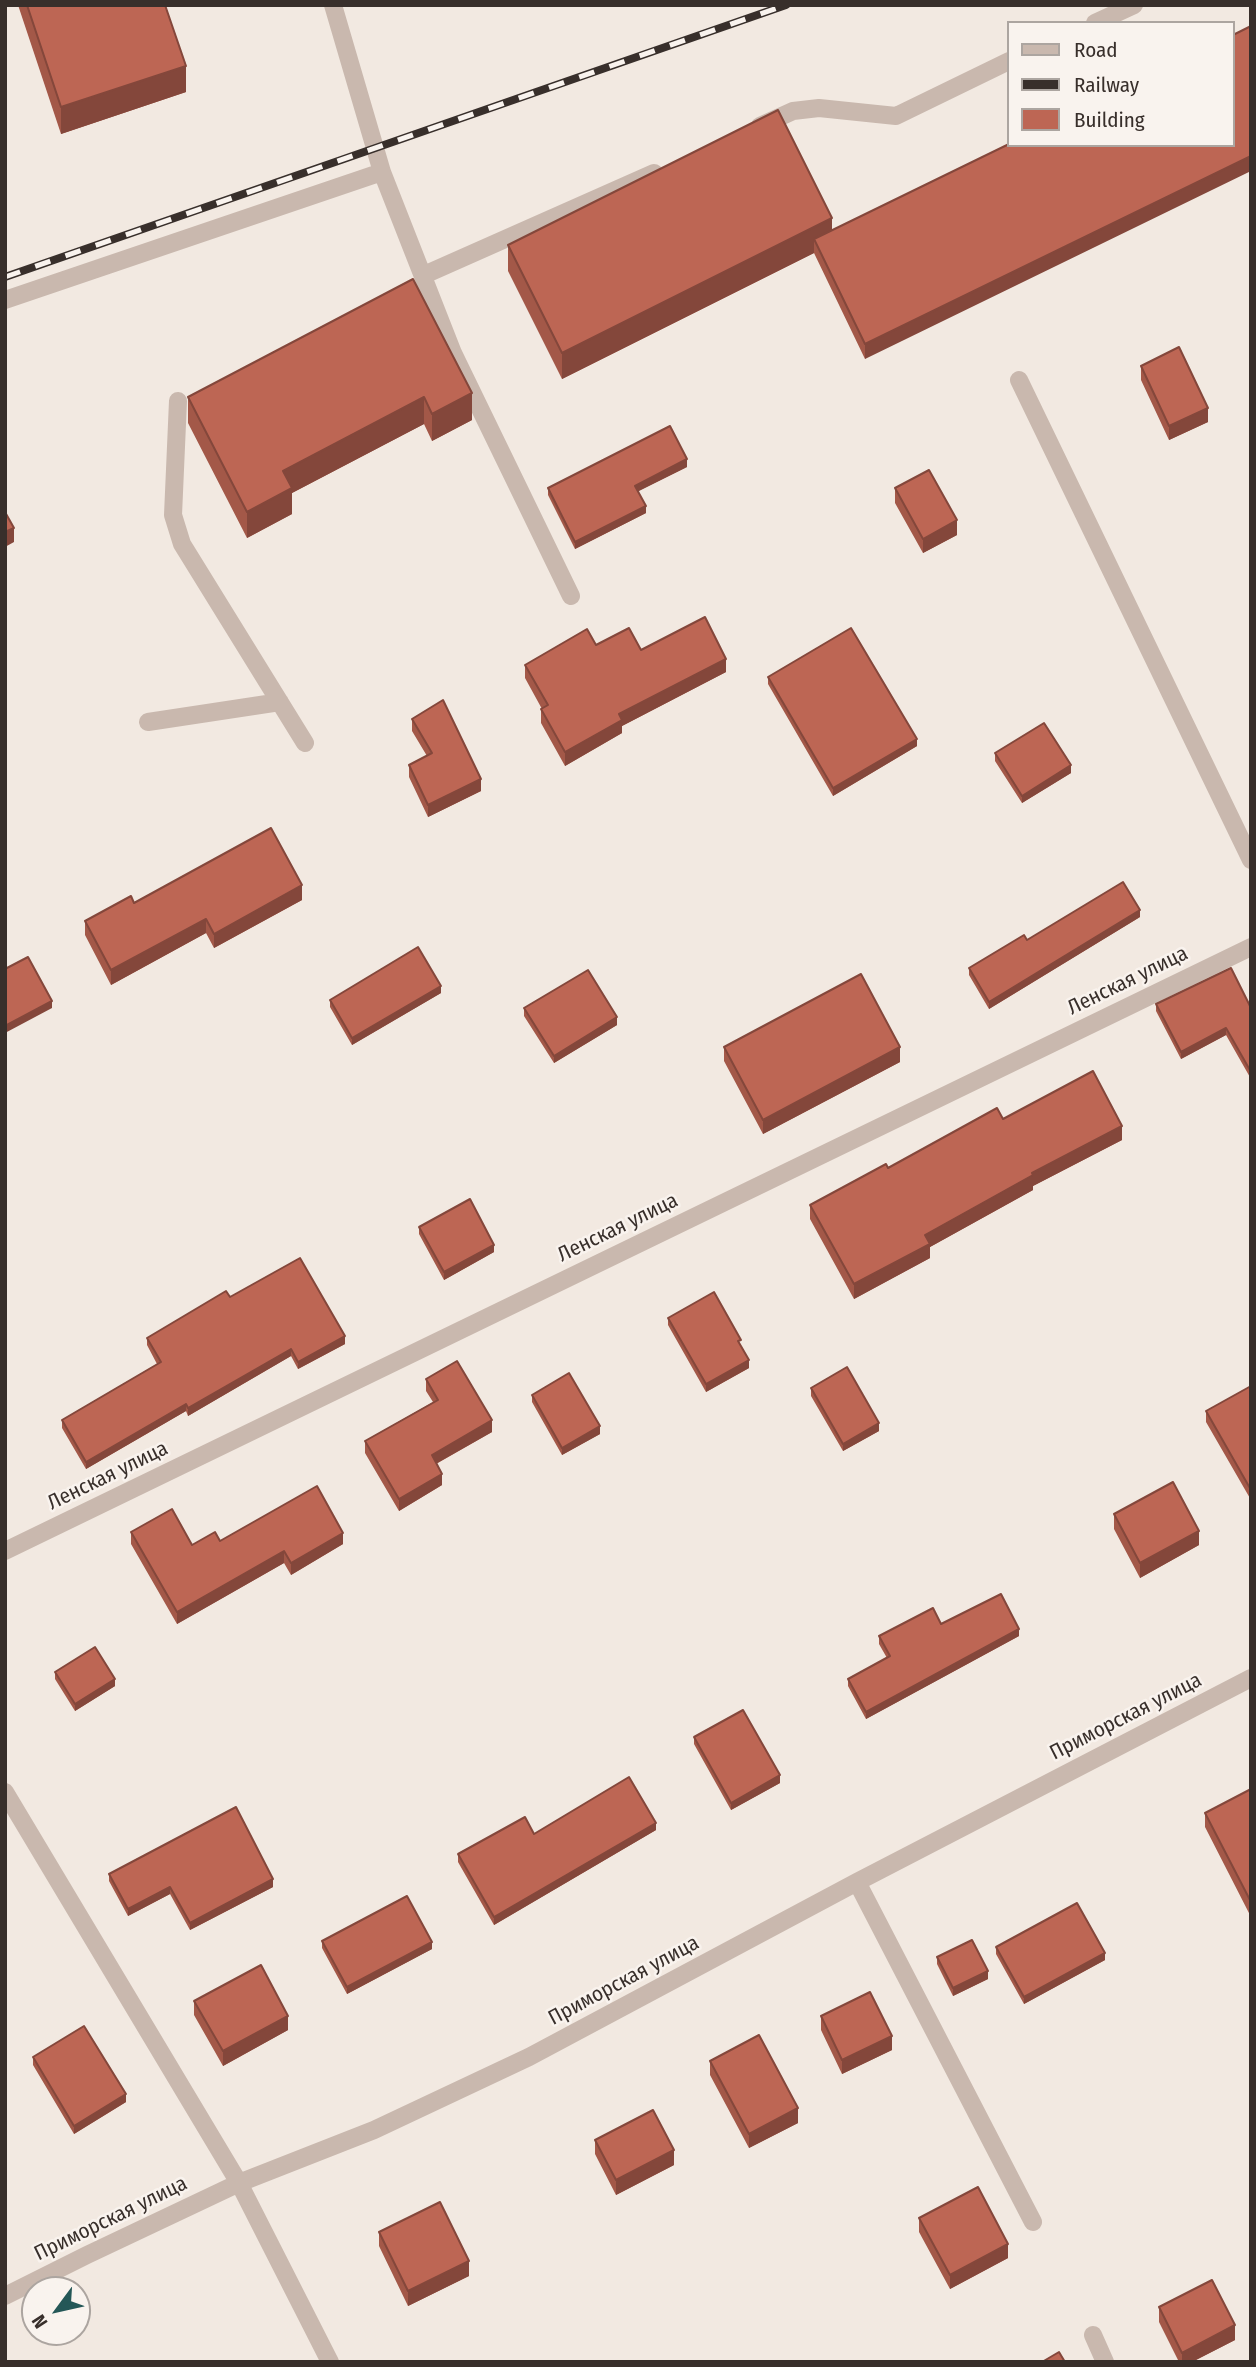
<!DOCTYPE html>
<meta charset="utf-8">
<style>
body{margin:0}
#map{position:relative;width:1256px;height:2367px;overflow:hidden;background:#f2e9e1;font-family:"Fira Sans Condensed",sans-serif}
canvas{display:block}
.frame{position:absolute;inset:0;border:7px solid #382f2b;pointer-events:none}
.legend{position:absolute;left:1007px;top:21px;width:228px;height:126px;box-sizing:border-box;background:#f9f3ee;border:2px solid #aca5a0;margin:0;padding:9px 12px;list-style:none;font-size:21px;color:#382f2b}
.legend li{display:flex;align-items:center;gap:14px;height:35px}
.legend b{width:35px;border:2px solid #aca5a0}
.north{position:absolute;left:21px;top:2276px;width:70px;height:70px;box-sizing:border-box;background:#f9f3ee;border:2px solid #aca5a0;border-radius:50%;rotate:237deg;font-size:19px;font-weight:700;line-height:28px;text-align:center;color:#382f2b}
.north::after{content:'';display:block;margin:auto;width:24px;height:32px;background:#245757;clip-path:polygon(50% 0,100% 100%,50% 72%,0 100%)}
</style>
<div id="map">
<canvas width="1256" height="2367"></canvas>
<div class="frame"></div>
<ul class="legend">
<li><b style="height:9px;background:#c9b8ae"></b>Road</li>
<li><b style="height:9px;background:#382f2b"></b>Railway</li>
<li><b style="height:19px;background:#bd6654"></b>Building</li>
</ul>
<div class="north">N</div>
</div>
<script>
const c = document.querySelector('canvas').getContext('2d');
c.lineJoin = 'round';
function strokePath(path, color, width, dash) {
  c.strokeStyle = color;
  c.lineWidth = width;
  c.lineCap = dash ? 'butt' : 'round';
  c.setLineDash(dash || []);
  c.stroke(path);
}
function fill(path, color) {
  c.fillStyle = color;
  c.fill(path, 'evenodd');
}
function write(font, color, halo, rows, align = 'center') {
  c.font = font + ' "Fira Sans Condensed",sans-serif';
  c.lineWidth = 5;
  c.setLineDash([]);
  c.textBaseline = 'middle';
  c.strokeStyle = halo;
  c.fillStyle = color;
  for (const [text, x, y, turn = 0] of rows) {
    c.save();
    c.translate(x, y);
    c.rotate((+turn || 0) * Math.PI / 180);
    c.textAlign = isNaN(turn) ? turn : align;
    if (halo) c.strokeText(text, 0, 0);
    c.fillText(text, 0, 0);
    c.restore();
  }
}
strokePath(new Path2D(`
 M 333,5 L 382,172 L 453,353 L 571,596
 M 1095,23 L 1134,5
 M 760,126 L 793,111 L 819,108 L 896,116 L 1009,61
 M 424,275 L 654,173
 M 5,300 L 382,172
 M 1019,380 L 1251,860
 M 178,401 L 173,515 L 182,544 L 305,743
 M 148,722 L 280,702
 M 5,1551 L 1251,947
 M 5,1792 L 239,2183 L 330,2362
 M 857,1882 L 1033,2222
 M 5,2296 L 87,2255 L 239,2183 L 374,2130 L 529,2057 L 857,1882 L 1251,1678
 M 1093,2335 L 1105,2362`), '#c9b8ae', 18);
const rail = new Path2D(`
 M 5,277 L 786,5`);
strokePath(rail, '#382f2b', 8);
strokePath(rail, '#f9f3ee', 5, [16]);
fill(new Path2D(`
 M 18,5 L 165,5 L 186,92 L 61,134 Z
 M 1009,144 L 865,359 L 814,253 L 562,379 L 508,271 L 508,245 L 832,231 Z
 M 413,279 L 472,420 L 432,441 L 424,424 L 292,493 L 292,514 L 247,538 L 188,423 L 188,397 Z
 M 1141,366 L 1208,422 L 1169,440 L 1141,380 Z
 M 687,467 L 638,491 L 646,513 L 575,549 L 548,495 L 548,488 Z
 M 895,488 L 957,535 L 923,553 L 895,503 Z
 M 596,645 L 641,650 L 726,672 L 622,726 L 622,733 L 565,766 L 541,723 L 541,709 L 542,709 L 525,678 L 525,665 Z
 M 768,677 L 917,746 L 833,796 L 768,684 Z
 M 412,719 L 481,791 L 428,817 L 409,777 L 409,765 L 427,756 L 412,731 Z
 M 995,753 L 1071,773 L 1022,803 L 995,761 Z
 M 302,900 L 214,948 L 206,933 L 111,985 L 85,935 L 85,921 L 134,903 Z
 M 1140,917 L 989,1009 L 969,975 L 969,968 L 1027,940 Z
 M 441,993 L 352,1045 L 330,1007 L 330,1000 Z
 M 1156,1004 L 1251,1008 L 1251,1079 L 1226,1035 L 1181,1059 L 1156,1011 Z
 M 524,1008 L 617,1025 L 554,1063 L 524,1016 Z
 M 724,1047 L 900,1062 L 763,1134 L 724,1061 Z
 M 1003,1119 L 1122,1140 L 1033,1186 L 1033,1190 L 930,1247 L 930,1258 L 854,1299 L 810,1219 L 810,1205 L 888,1168 Z
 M 419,1227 L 494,1252 L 444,1280 L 419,1234 Z
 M 230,1297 L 345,1344 L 298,1369 L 291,1356 L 188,1416 L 186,1411 L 86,1469 L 62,1428 L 62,1420 L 157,1364 L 147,1345 L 147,1338 Z
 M 668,1318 L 741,1347 L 749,1368 L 706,1392 L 668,1325 Z
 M 426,1379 L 492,1432 L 436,1464 L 442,1485 L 399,1511 L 365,1453 L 365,1441 L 433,1402 L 426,1391 Z
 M 1251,1386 L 1251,1500 L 1206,1422 L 1206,1411 Z
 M 811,1388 L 879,1431 L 843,1451 L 811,1396 Z
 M 532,1395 L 600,1434 L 562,1455 L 532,1402 Z
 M 1114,1514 L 1199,1545 L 1140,1578 L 1114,1529 Z
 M 131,1532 L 192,1545 L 343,1544 L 291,1575 L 284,1563 L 177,1624 L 131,1544 Z
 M 941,1624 L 1019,1636 L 866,1719 L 848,1686 L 848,1679 L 887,1658 L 879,1644 L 879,1636 Z
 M 55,1672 L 115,1686 L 75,1711 L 55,1679 Z
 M 694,1737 L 780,1783 L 731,1810 L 694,1744 Z
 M 1251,1789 L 1251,1917 L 1205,1827 L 1205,1813 Z
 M 656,1830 L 494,1925 L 458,1862 L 458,1854 L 534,1834 Z
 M 109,1874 L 273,1887 L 190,1930 L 170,1894 L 128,1916 L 109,1881 Z
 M 322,1941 L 432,1949 L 347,1994 L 322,1948 Z
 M 996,1947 L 1105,1960 L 1024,2004 L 996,1954 Z
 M 937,1957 L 988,1979 L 953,1996 L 937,1964 Z
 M 194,2001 L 288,2030 L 223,2066 L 194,2015 Z
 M 821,2016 L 892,2050 L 842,2074 L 821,2030 Z
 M 33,2057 L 126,2102 L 74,2134 L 33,2065 Z
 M 710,2061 L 798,2123 L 749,2148 L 710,2075 Z
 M 595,2140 L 674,2165 L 616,2195 L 595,2154 Z
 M 919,2218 L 1008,2258 L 950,2289 L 919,2232 Z
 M 379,2232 L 469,2276 L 408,2306 L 379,2246 Z
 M 1159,2307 L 1235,2340 L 1192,2362 L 1179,2362 L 1159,2322 Z`), '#a35848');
fill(new Path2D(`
 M 186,66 L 186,92 L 61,134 L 61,107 Z
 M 1251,156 L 1251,171 L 865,359 L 865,344 Z
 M 832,218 L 832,244 L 814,239 L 814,253 L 562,379 L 562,353 Z
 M 472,393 L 472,420 L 432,441 L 432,414 Z
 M 424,397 L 424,424 L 292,493 L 292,514 L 247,538 L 247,512 L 283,471 Z
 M 1208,408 L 1208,422 L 1169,440 L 1169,426 Z
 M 687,459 L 687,467 L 635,493 L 635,486 Z
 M 646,506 L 646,513 L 575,549 L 575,542 Z
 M 957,520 L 957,535 L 923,553 L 923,539 Z
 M 14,528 L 14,542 L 5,547 L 5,532 Z
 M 726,659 L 726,672 L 622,726 L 622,733 L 565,766 L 565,752 L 619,714 Z
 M 917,739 L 917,746 L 833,796 L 833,788 Z
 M 1071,765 L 1071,773 L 1022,803 L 1022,796 Z
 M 481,779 L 481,791 L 428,817 L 428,805 Z
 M 302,885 L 302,900 L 214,948 L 214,934 Z
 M 1140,910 L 1140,917 L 989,1009 L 989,1002 Z
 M 206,919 L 206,933 L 111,985 L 111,970 Z
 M 441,986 L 441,993 L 352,1045 L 352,1038 Z
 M 52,1001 L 52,1008 L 5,1033 L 5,1026 Z
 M 617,1017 L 617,1025 L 554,1063 L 554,1056 Z
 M 1226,1028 L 1226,1035 L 1181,1059 L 1181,1052 Z
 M 900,1047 L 900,1062 L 763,1134 L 763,1120 Z
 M 1122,1126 L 1122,1140 L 1033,1186 L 1033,1190 L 930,1247 L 930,1258 L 854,1299 L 854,1284 L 925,1235 L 1032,1173 Z
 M 494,1245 L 494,1252 L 444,1280 L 444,1272 Z
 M 345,1336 L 345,1344 L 298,1369 L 298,1362 Z
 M 291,1349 L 291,1356 L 188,1416 L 188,1408 Z
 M 749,1360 L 749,1368 L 706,1392 L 706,1384 Z
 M 186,1404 L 186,1411 L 86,1469 L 86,1462 Z
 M 492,1420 L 492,1432 L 432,1466 L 432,1455 Z
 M 879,1423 L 879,1431 L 843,1451 L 843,1444 Z
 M 600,1426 L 600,1434 L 562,1455 L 562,1448 Z
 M 442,1474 L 442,1485 L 399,1511 L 399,1499 Z
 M 1199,1531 L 1199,1545 L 1140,1578 L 1140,1563 Z
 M 343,1533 L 343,1544 L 291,1575 L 291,1563 Z
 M 284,1551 L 284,1563 L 177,1624 L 177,1612 Z
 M 1019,1629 L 1019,1636 L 866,1719 L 866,1712 Z
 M 115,1679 L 115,1686 L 75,1711 L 75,1704 Z
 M 780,1775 L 780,1783 L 731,1810 L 731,1803 Z
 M 656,1823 L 656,1830 L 494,1925 L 494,1917 Z
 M 273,1879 L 273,1887 L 190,1930 L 190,1923 Z
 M 170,1887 L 170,1894 L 128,1916 L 128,1909 Z
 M 432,1942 L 432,1949 L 347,1994 L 347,1987 Z
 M 1105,1953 L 1105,1960 L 1024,2004 L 1024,1997 Z
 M 988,1971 L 988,1979 L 953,1996 L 953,1988 Z
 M 288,2016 L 288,2030 L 223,2066 L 223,2051 Z
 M 892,2036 L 892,2050 L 842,2074 L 842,2060 Z
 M 126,2094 L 126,2102 L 74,2134 L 74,2126 Z
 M 798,2108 L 798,2123 L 749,2148 L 749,2134 Z
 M 674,2150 L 674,2165 L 616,2195 L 616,2180 Z
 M 1008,2244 L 1008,2258 L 950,2289 L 950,2275 Z
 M 469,2261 L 469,2276 L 408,2306 L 408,2291 Z
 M 1235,2325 L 1235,2340 L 1192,2362 L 1182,2362 L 1182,2353 Z`), '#84473b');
const building = new Path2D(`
 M 27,5 L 165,5 L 186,66 L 61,107 Z
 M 1251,26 L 1251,156 L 865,344 L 814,239 L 1009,144 L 1009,145 L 1233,145 L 1233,35 Z
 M 778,110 L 832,218 L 562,353 L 508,245 Z
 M 413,279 L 472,393 L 432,414 L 424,397 L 283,471 L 292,488 L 247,512 L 188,397 Z
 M 1179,347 L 1208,408 L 1169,426 L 1141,366 Z
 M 670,426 L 687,459 L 635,486 L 646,506 L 575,542 L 548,488 Z
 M 929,470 L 957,520 L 923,539 L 895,488 Z
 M 5,512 L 14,528 L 5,532 Z
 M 705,617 L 726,659 L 619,714 L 622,720 L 565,752 L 541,709 L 548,705 L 525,665 L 587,629 L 596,645 L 629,628 L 641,650 Z
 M 851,628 L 917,739 L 833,788 L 768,677 Z
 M 443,700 L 481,779 L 428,805 L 409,765 L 432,753 L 412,719 Z
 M 1044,723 L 1071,765 L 1022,796 L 995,753 Z
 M 271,828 L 302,885 L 214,934 L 206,919 L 111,970 L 85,921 L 131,896 L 134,903 Z
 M 1123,882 L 1140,910 L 989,1002 L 969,968 L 1024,935 L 1027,940 Z
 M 418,947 L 441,986 L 352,1038 L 330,1000 Z
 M 28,957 L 52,1001 L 5,1026 L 5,969 Z
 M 1231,968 L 1251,1008 L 1251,1072 L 1226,1028 L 1181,1052 L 1156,1004 Z
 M 588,970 L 617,1017 L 554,1056 L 524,1008 Z
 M 861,974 L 900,1047 L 763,1120 L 724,1047 Z
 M 1093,1071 L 1122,1126 L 1032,1173 L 1033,1175 L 925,1235 L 930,1244 L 854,1284 L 810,1205 L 886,1164 L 888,1168 L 997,1108 L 1003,1119 Z
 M 470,1199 L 494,1245 L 444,1272 L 419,1227 Z
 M 300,1258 L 345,1336 L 298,1362 L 291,1349 L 188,1408 L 186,1404 L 86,1462 L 62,1420 L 161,1362 L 147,1338 L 226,1291 L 230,1297 Z
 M 714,1292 L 741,1340 L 738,1341 L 749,1360 L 706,1384 L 668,1318 Z
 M 457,1361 L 492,1420 L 432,1455 L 442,1474 L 399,1499 L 365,1441 L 438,1400 L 426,1379 Z
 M 847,1367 L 879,1423 L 843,1444 L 811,1388 Z
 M 569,1373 L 600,1426 L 562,1448 L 532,1395 Z
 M 1251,1386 L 1251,1490 L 1206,1411 Z
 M 1173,1482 L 1199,1531 L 1140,1563 L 1114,1514 Z
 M 317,1486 L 343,1533 L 291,1563 L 284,1551 L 177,1612 L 131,1532 L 172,1509 L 192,1545 L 215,1532 L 220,1541 Z
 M 1001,1594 L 1019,1629 L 866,1712 L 848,1679 L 890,1656 L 879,1636 L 933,1608 L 941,1624 Z
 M 95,1647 L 115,1679 L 75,1704 L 55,1672 Z
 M 743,1710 L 780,1775 L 731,1803 L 694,1737 Z
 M 629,1777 L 656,1823 L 494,1917 L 458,1854 L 525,1817 L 534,1834 Z
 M 1251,1789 L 1251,1902 L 1205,1813 Z
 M 236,1807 L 273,1879 L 190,1923 L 170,1887 L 128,1909 L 109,1874 Z
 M 407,1896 L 432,1942 L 347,1987 L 322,1941 Z
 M 1077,1903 L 1105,1953 L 1024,1997 L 996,1947 Z
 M 972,1940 L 988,1971 L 953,1988 L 937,1957 Z
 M 261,1965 L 288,2016 L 223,2051 L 194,2001 Z
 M 870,1992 L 892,2036 L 842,2060 L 821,2016 Z
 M 84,2026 L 126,2094 L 74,2126 L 33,2057 Z
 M 759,2035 L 798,2108 L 749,2134 L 710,2061 Z
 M 653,2110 L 674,2150 L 616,2180 L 595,2140 Z
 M 978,2187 L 1008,2244 L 950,2275 L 919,2218 Z
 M 440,2202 L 469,2261 L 408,2291 L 379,2232 Z
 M 1212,2280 L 1235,2325 L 1182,2353 L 1159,2307 Z
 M 1059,2352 L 1065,2362 L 1042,2362 Z`);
fill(building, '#bd6654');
strokePath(building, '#84473b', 2);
write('21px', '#382f2b', '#f9f3ee', [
 ["Ленская улица",1128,981,-26],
 ["Ленская улица",618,1228,-26],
 ["Ленская улица",108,1476,-26],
 ["Приморская улица",1126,1717,-27],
 ["Приморская улица",624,1981,-28],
 ["Приморская улица",111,2219,-26]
]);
</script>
